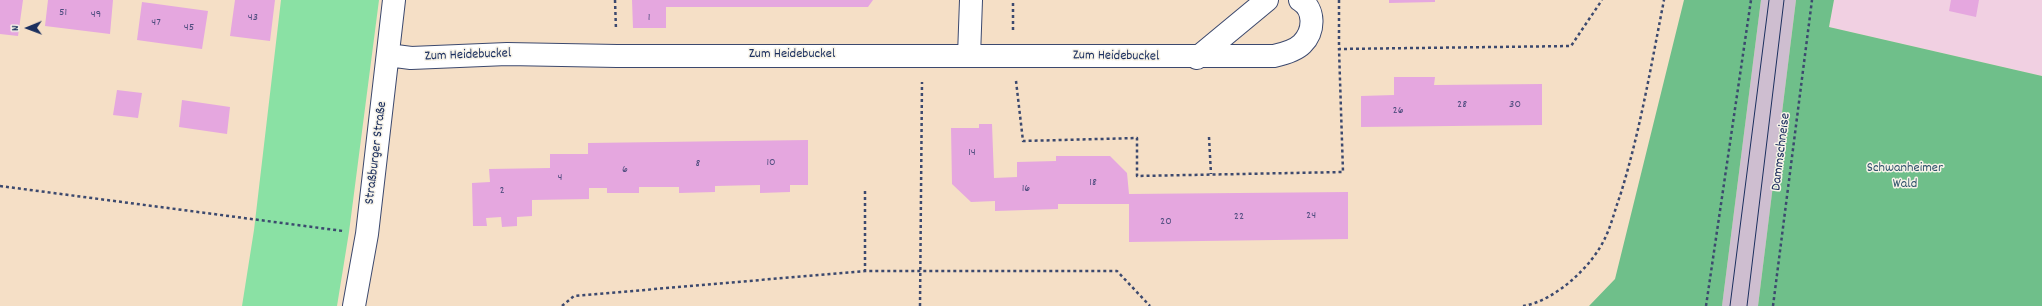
<!DOCTYPE html>
<meta charset="utf-8">
<style>
body{margin:0}
#map{position:relative;width:2042px;height:306px;overflow:hidden;background:#f5dfc6;font-family:Dekko,sans-serif}
canvas{display:block}
.north{position:absolute;left:8px;top:8px;width:40px;height:40px;-webkit-text-stroke:3px #f7f3e8;paint-order:stroke;rotate:269deg;font-size:11px;font-weight:700;line-height:16px;text-align:center;color:#1b2f5e}
.north::after{content:'';display:block;margin:auto;width:14px;height:18px;background:#1b2f5e;clip-path:polygon(50% 0,100% 100%,50% 72%,0 100%)}
</style>
<div id="map">
<canvas width="2042" height="306"></canvas>
<div class="north">N</div>
</div>
<script>
const c = document.querySelector('canvas').getContext('2d');
c.lineJoin = 'round';
function fill(path, color) {
  c.fillStyle = color;
  c.fill(path, 'evenodd');
}
function strokePath(path, color, width, dash) {
  c.strokeStyle = color;
  c.lineWidth = width;
  c.lineCap = dash ? 'butt' : 'round';
  c.setLineDash(dash || []);
  c.stroke(path);
}
function write(font, color, halo, rows, align = 'center') {
  c.font = font + ' Dekko,sans-serif';
  c.lineWidth = 3;
  c.setLineDash([]);
  c.textBaseline = 'middle';
  c.strokeStyle = halo;
  c.fillStyle = color;
  for (const [text, x, y, turn = 0] of rows) {
    c.save();
    c.translate(x, y);
    c.rotate((+turn || 0) * Math.PI / 180);
    c.textAlign = isNaN(turn) ? turn : align;
    if (halo) c.strokeText(text, 0, 0);
    c.fillText(text, 0, 0);
    c.restore();
  }
}
fill(new Path2D(`
 M 1834,0 L 2042,0 L 2042,76 L 1829,27 Z`), '#f1d0e2');
fill(new Path2D(`
 M 1761,0 L 1796,0 L 1758,306 L 1722,306 Z`), '#cebed0');
fill(new Path2D(`
 M 281,0 L 379,0 L 349,232 L 337,306 L 242,306 L 254,230 Z`), '#8ae1a4');
fill(new Path2D(`
 M 1684,0 L 1761,0 L 1722,306 L 1589,306 L 1615,279 Z
 M 1796,0 L 1834,0 L 1829,27 L 2042,76 L 2042,306 L 1758,306 Z`), '#6fbf8a');
fill(new Path2D(`
 M 0,0 L 23,0 L 18,36 L 0,34 Z
 M 48,0 L 113,0 L 110,34 L 45,26 Z
 M 235,0 L 275,0 L 270,41 L 230,36 Z
 M 632,0 L 873,0 L 868,7 L 666,7 L 666,28 L 633,28 Z
 M 1389,0 L 1435,0 L 1435,2 L 1389,3 Z
 M 1951,0 L 1979,0 L 1976,17 L 1949,11 Z
 M 142,2 L 208,11 L 202,49 L 137,40 Z
 M 1394,77 L 1435,77 L 1434,85 L 1542,84 L 1542,125 L 1361,127 L 1361,96 L 1394,95 Z
 M 117,90 L 142,93 L 138,118 L 113,115 Z
 M 182,100 L 230,107 L 227,134 L 179,127 Z
 M 979,124 L 992,124 L 994,178 L 1017,177 L 1017,162 L 1056,161 L 1056,156 L 1110,156 L 1127,173 L 1129,194 L 1348,192 L 1348,239 L 1129,242 L 1129,204 L 1058,204 L 1058,209 L 995,211 L 995,201 L 971,202 L 952,184 L 951,128 L 979,128 Z
 M 808,140 L 808,185 L 790,185 L 790,192 L 760,193 L 760,185 L 715,186 L 715,192 L 679,193 L 679,187 L 639,187 L 639,193 L 607,193 L 607,188 L 589,188 L 589,199 L 532,200 L 532,216 L 517,217 L 517,226 L 502,227 L 501,217 L 486,218 L 487,226 L 473,226 L 472,183 L 490,182 L 489,169 L 550,168 L 550,154 L 588,154 L 588,143 Z`), '#e5a7df');
const minor = new Path2D(`
 M 388,55 L 411,58 L 507,54 L 617,56 L 1274,56 C 1283,54 1295,51 1302,44 C 1315,31 1315,9 1300,0
 M 969,56 L 971,0
 M 1197,58 L 1267,0
 M 354,306 L 367,234 L 394,0`);
strokePath(minor, '#3c496e', 24);
strokePath(new Path2D(`
 M 615,0 L 616,30
 M 1339,0 L 1339,18
 M 1339,18 L 1339,49 L 1571,46 L 1602,0
 M 1013,30 L 1013,0
 M 1016,81 L 1023,141 L 1137,138 L 1137,176 L 1343,172 L 1339,49
 M 1209,137 L 1211,174
 M 0,186 L 343,231
 M 865,191 L 865,271
 M 562,306 L 574,296 L 865,271 L 1117,271 L 1150,306
 M 920,306 L 922,82
 M 1523,306 C 1555,301 1593,266 1606,236 C 1612,223 1615,209 1620,196 C 1640,132 1651,66 1664,0
 M 1706,306 L 1751,0
 M 1773,306 L 1812,0`), '#3c496e', 2.5, [3, 3]);
strokePath(minor, '#fff', 22);
strokePath(new Path2D(`
 M 1730,306 L 1769,0
 M 1747,306 L 1784,0`), '#1b2f5e', 1);
write('12px', '#4e4d7e', null, [
 ["51",63,13],
 ["49",96,15],
 ["43",253,18],
 ["1",649,18],
 ["47",156,23],
 ["45",189,28],
 ["28",1462,105],
 ["30",1515,105],
 ["26",1398,111],
 ["14",972,153],
 ["10",771,163],
 ["8",698,164],
 ["6",625,170],
 ["4",560,178],
 ["18",1093,183],
 ["16",1026,189],
 ["2",502,191],
 ["24",1311,216],
 ["22",1239,217],
 ["20",1166,222]
]);
write('14px', '#1b2f5e', '#f7f3e8', [
 ["Zum Heidebuckel",792,55],
 ["Zum Heidebuckel",468,56,-2],
 ["Zum Heidebuckel",1116,57,1],
 ["Dammschneise",1782,152,-83],
 ["Straßburger Straße",377,153,-83]
]);
write('14px', '#31536c', '#f7f3e8', [
 ["Schwanheimer",1905,169],
 ["Wald",1905,185]
]);
</script>
